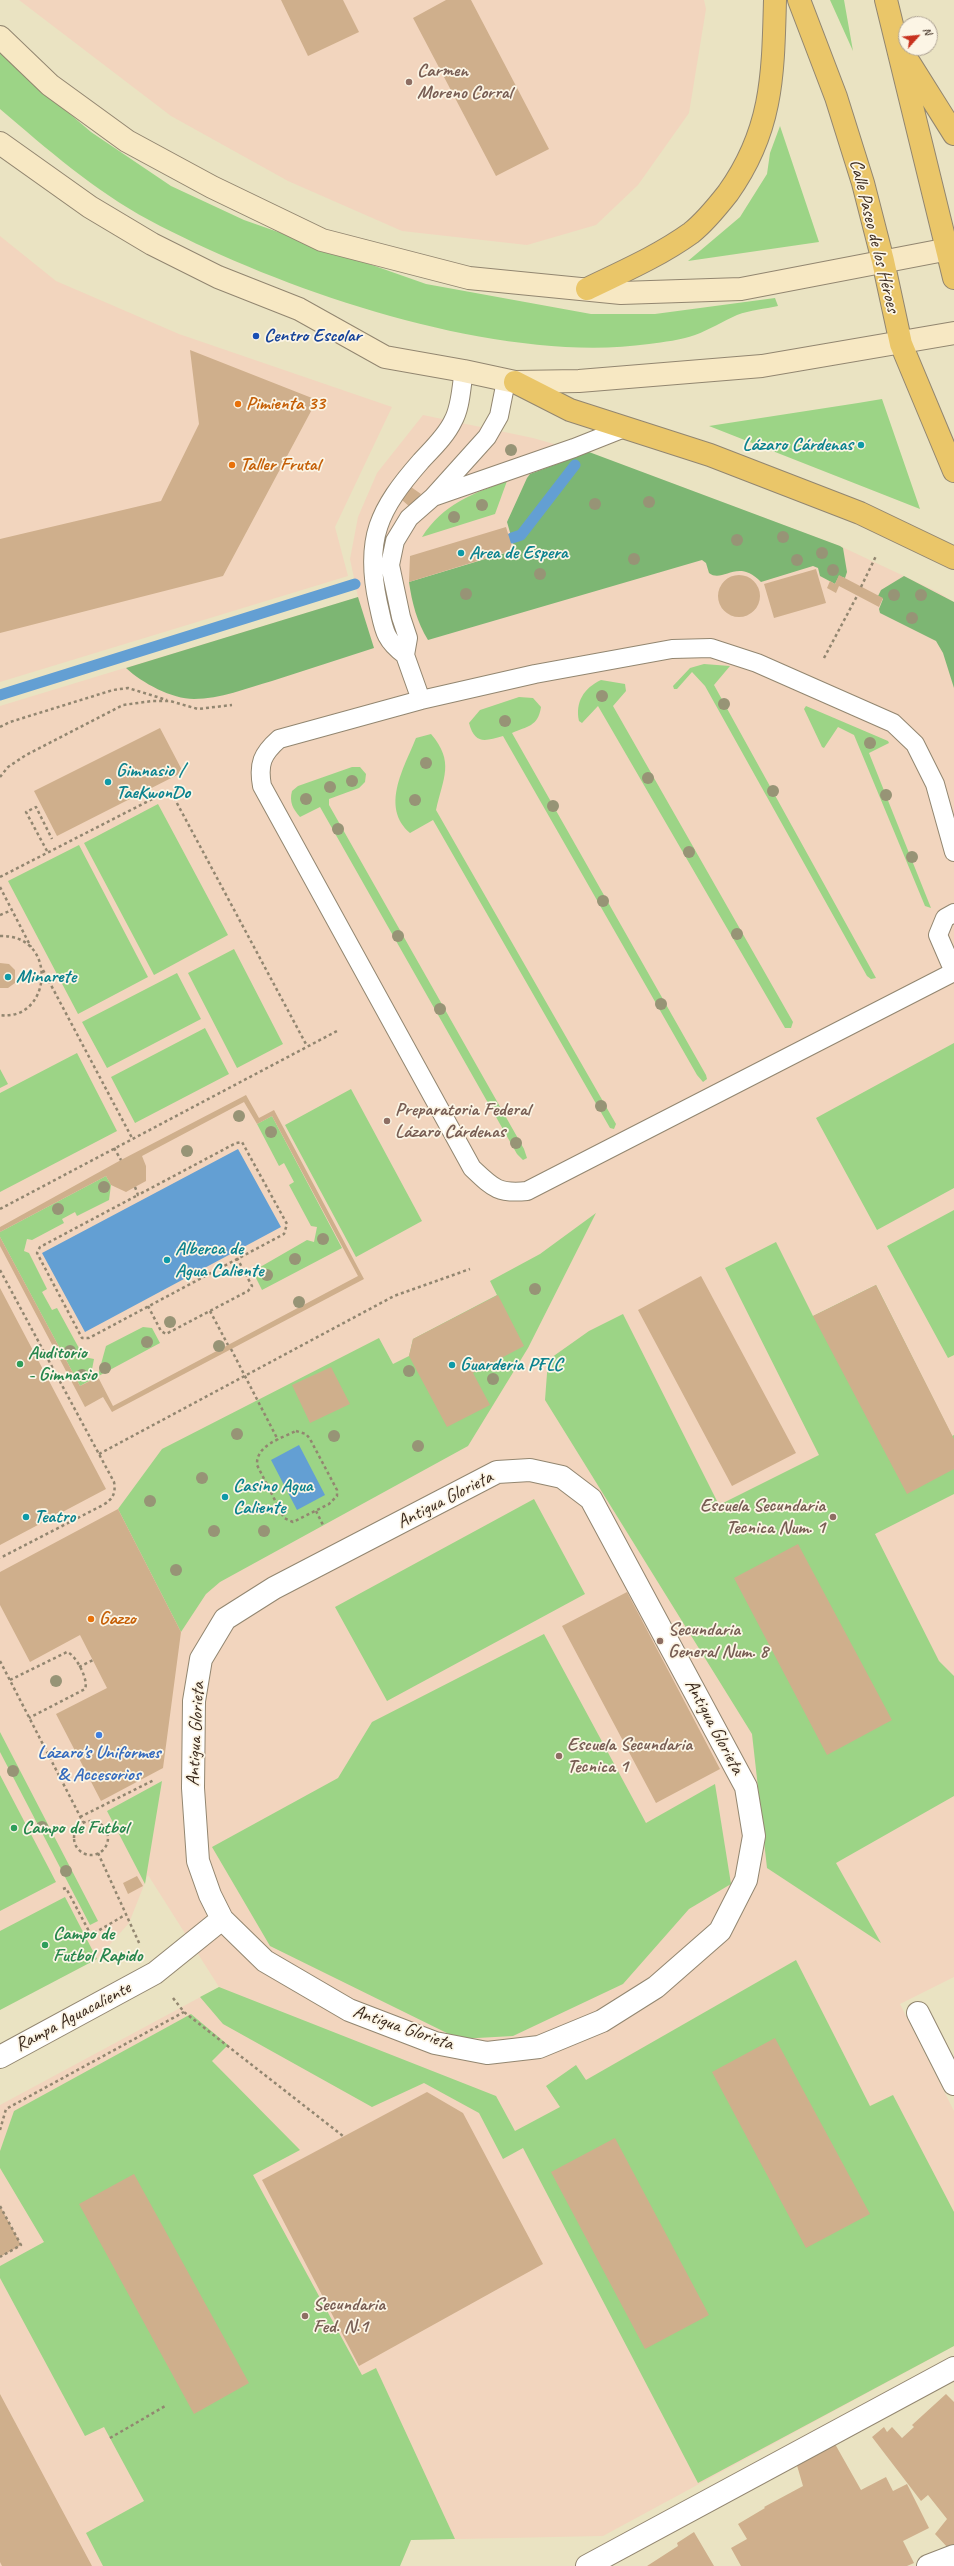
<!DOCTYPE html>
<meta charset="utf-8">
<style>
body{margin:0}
#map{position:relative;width:954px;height:2566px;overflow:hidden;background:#eae3c2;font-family:Caveat,sans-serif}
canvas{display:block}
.north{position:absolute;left:898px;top:16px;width:40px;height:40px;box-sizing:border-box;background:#fcf5e5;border:1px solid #afa495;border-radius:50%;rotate:63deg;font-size:11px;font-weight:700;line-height:16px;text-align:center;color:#3b2a1e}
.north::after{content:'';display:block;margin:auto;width:14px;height:18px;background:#c8321e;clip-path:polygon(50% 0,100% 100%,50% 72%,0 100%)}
</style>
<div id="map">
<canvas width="954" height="2566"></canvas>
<div class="north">N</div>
</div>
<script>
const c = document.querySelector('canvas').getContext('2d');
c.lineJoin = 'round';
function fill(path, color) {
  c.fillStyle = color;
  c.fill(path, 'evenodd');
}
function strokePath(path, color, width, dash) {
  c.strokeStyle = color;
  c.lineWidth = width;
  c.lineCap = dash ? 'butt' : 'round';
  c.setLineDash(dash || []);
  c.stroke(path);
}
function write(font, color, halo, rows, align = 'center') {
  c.font = font + ' Caveat,sans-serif';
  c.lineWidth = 3.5;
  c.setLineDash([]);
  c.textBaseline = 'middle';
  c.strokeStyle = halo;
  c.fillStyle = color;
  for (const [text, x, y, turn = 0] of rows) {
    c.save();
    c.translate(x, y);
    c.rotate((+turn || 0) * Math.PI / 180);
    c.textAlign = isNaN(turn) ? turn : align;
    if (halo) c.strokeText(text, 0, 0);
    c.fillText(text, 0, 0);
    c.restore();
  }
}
fill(new Path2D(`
 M 19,0 L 704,0 L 706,9 L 689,113 L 638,185 L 596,225 L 527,245 L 402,231 L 288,181 L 171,116 Z
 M 0,236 L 56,281 L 179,334 L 392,407 L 335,527 L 348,576 L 0,682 Z
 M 423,415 L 533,438 L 610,460 L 840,546 L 938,592 L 954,602 L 954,1977 L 900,2004 L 954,2111 L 954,2346 L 603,2536 L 411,2540 L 400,2566 L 0,2566 L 0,2105 L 219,1987 L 148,1875 L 129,1923 L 97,1959 L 0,2010 L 0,706 L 358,597 L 350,559 L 358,517 L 377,473 Z`), '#f2d5be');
fill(new Path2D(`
 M 830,0 L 844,0 L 853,51 Z
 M 0,50 L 21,72 L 91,132 L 171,186 L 244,220 L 426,284 L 591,314 L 655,314 L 775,298 L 778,306 C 765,309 750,310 737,315 C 723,321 709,330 695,335 C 681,340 664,342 649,344 C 498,365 282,291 149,220 C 95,191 47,149 0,109 Z
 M 780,126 L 819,242 L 688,261 L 740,217 L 767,174 L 770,153 Z
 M 882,399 L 920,509 L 709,426 L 858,403 Z
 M 507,481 L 495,514 L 422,537 C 443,504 472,494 507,481 Z
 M 704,664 L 730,666 L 714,685 L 876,978 L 871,979 L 867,976 L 705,686 L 692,672 L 677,689 L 674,689 L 673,686 L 690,668 Z
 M 601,680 L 625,684 L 626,691 L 613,706 L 793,1022 L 791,1028 L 785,1028 L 598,706 L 582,723 L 579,721 C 575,702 584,688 601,680 Z
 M 519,697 L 533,698 L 541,707 C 538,727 527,726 512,733 L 706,1075 L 707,1079 L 703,1082 L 697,1075 L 503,736 C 485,741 475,745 469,723 L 480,710 Z
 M 806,706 L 888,741 L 889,743 L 869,753 L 931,908 L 925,906 L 854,735 L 838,727 L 824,748 L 822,747 L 804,709 Z
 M 431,734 C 455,762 443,778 436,810 L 616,1124 L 614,1129 L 610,1128 L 433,820 L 410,833 C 380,807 404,768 416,738 Z
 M 352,767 L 360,767 L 366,774 L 365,782 L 359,788 L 329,799 L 329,805 L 524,1149 L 527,1158 L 523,1160 L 517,1154 L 320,807 L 300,817 C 293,809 289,802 292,791 L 298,786 Z
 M 158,804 L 228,935 L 154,975 L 84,843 Z
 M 79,845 L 148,977 L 78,1014 L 8,881 Z
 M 234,949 L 283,1044 L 237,1068 L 188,973 Z
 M 177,973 L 201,1019 L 107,1068 L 82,1022 Z
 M 205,1028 L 229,1074 L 135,1123 L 111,1077 Z
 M 954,1043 L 954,1188 L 877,1230 L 816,1118 Z
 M 77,1053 L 117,1131 L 0,1192 L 0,1093 Z
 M 0,1069 L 8,1084 L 0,1088 Z
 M 351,1089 L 422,1221 L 356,1257 L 285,1125 Z
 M 272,1116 L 342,1248 L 262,1290 L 254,1274 L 255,1270 L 307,1240 L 314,1242 L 317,1227 L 311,1226 L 289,1185 L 294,1182 L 284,1163 L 279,1166 L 257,1124 Z
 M 106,1176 L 111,1185 L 109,1200 L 77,1216 L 75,1212 L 62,1219 L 64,1223 L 32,1240 L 27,1239 L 24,1251 L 29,1253 L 47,1289 L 42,1292 L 52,1310 L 57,1308 L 80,1350 L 79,1356 L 94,1359 L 90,1380 L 98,1375 L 106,1346 L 143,1327 L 152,1328 L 160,1343 L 80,1386 L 0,1237 L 0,1232 Z
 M 954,1210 L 954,1355 L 948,1358 L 887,1246 Z
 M 596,1213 L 528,1348 L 468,1446 L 220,1582 L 206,1594 L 181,1632 L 118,1509 L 162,1449 L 379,1338 L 393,1364 L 409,1356 L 413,1339 L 497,1295 L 490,1281 L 540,1254 Z
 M 776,1242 L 813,1316 L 876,1285 L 952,1436 L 954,1435 L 954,1494 L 875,1534 L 939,1661 L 954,1676 L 954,1796 L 836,1863 L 881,1943 L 767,1868 L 752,1734 L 545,1400 L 548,1360 L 589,1331 L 623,1314 L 719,1505 L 819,1455 L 725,1268 Z
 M 534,1499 L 585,1594 L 387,1701 L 335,1607 Z
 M 544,1634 L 646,1823 L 715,1784 L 731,1884 L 689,1909 L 623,1984 L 513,2036 L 459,2039 L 270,1946 L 212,1847 L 338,1778 L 372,1722 Z
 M 0,1732 L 98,1921 L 90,1925 L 0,1752 Z
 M 0,1775 L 56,1882 L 0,1911 Z
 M 162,1781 L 145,1884 L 107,1811 Z
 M 65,1897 L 97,1959 L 0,2010 L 0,1931 Z
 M 796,1960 L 870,2106 L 893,2095 L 954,2212 L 954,2346 L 698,2483 L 523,2148 L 503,2159 L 479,2113 L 424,2083 L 372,2107 L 223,2024 L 200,1997 L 219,1987 L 496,2096 L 515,2131 L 560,2107 L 546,2086 L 576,2065 L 586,2080 Z
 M 191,2014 L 228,2045 L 212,2061 L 300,2150 L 253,2175 L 362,2375 L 376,2368 L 455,2539 L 411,2540 L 400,2566 L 103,2566 L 86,2533 L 144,2501 L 104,2427 L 85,2436 L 0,2278 L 0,2266 L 44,2242 L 0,2168 L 0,2151 L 14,2111 Z`), '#9cd486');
fill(new Path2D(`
 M 589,452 L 840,546 L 843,548 L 847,572 L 845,578 L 839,576 L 835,584 L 820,576 L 818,568 L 813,566 L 761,582 C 737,557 723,584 709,573 L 706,563 L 702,560 L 428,640 C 417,622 412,603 409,582 L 515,550 L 507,522 L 527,478 L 530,474 Z
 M 904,576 L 954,602 L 954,688 L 943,653 L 936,641 L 880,613 L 879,609 L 883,599 L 878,596 L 881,590 Z
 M 358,597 L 374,648 C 340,659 306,670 272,681 C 247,688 220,699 194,699 C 172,699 142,683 126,668 Z`), '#7db673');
fill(new Path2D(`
 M 238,1149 L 281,1227 L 85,1332 L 42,1253 Z
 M 299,1445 L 325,1495 L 297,1510 L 271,1460 Z`), '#639fd3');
strokePath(new Path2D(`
 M 512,538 L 521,535 L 575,465
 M 0,695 L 355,584`), '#639fd3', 11);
fill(new Path2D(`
 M 281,0 L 343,0 L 359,32 L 308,56 Z
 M 446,0 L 471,0 L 549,149 L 496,176 L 413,18 Z
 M 190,350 L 317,400 L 223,576 L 0,633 L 0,539 L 161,501 L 199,424 Z
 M 411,487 L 421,494 L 410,507 L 402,500 Z
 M 506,527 L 513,550 L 409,582 L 410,556 Z
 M 816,569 L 826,603 L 774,618 L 764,584 Z
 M718 596a21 21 0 1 1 42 0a21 21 0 1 1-42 0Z
 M 839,575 L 883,598 L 879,607 L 839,586 L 836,593 L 827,588 L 830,581 L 835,584 Z
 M 160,728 L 183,772 L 57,836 L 34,791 Z
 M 0,963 L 9,964 L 15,970 L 15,983 L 8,988 L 0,988 Z
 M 246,1095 L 259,1118 L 274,1110 L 364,1279 L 112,1412 L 103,1397 L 85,1407 L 0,1246 L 0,1237 L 80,1386 L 98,1377 L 113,1406 L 358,1276 L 272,1116 L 257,1124 L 244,1102 L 142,1156 L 146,1166 L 146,1181 L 135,1187 L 126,1192 L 111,1185 L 106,1176 L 0,1232 L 0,1227 L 121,1160 Z
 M 701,1276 L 796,1453 L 732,1486 L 638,1310 Z
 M 876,1285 L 954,1439 L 954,1469 L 907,1494 L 813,1316 Z
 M 0,1288 L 106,1489 L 0,1545 Z
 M 498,1295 L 524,1346 L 473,1373 L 490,1405 L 447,1427 L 409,1356 L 413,1339 Z
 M 331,1367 L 350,1404 L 310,1423 L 292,1385 Z
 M 118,1509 L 181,1632 L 163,1768 L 101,1801 L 56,1714 L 107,1688 L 80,1635 L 30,1662 L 0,1605 L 0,1572 Z
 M 798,1544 L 892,1720 L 827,1755 L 734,1578 Z
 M 627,1592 L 720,1769 L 656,1803 L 562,1626 Z
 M 137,1876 L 143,1886 L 128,1894 L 123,1883 Z
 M 775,2038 L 870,2214 L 806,2248 L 712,2072 Z
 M 427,2092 L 463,2113 L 543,2264 L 359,2366 L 262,2180 Z
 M 615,2138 L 709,2315 L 645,2349 L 551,2172 Z
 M 134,2174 L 249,2383 L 194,2414 L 79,2204 Z
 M 0,2206 L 21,2245 L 0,2257 Z
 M 0,2394 L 92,2566 L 2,2566 L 0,2562 Z
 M 946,2394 L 954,2402 L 954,2546 L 949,2549 L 935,2534 L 947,2519 L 928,2495 L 921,2501 L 872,2437 L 884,2427 L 887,2432 L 892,2427 L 902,2438 L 914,2427 L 912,2425 Z
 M 835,2444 L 861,2490 L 886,2477 L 893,2491 L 907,2484 L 929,2528 L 903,2541 L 914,2563 L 907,2566 L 741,2566 L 731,2548 L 747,2539 L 738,2524 L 765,2508 L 764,2507 L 803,2486 L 796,2462 Z
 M 694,2532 L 714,2566 L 647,2566 L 678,2546 L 677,2543 Z`), '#cfaf8c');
const service = new Path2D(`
 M 433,497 L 487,437 L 499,416 L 506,381
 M 405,655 C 383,639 384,628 378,603 C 364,539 379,509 421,461 C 432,449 446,436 453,421 C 461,407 461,387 464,371
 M 421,700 L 405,655 L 408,638 L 401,617 L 390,565 L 395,541 L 409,518 L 433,497 L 574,448 L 627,427
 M 954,852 L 935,784 L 915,744 L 893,723 L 757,663 L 711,648 L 672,649 L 535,674 L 421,700 L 279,739 C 262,754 258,764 262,786 L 472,1168 C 493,1188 498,1194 527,1191 L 954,972
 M 954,913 L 945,918 L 938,935 L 954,972`);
const pedestrian = new Path2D(`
 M 918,2013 L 954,2084
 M 587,2566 L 954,2368
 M 928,2566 L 954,2556`);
const minor = new Path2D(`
 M 530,1470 L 562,1477 L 591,1499 L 746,1787 L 754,1836 L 746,1880 L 720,1931 L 656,1987 L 602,2021 L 539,2047 L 487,2053 L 435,2043 L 349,2010 L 265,1961 L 222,1919 L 210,1895 L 198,1861 L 193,1788 L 194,1701 L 201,1659 L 225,1619 L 274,1588 L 497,1472 Z
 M 0,2057 L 155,1973 L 222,1919`);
const secondary = new Path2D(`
 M 0,37 L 50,85 L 127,141 L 212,187 L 322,240 L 469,278 L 621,293 L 741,289 L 954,248
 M 0,143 L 90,207 L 152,244 L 218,277 L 299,309 L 385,357 L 464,371 L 515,382 L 579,381 L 762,366 L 954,333`);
const primary = new Path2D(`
 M 799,0 L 836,97 L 863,183 L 883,261 L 901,344 L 954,471
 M 886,0 L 954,278
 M 905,56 L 954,134
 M 587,289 C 622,272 659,256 691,233 C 705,222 717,207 728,193 C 773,130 773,74 775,0
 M 515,382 L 570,410 L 710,455 L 860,513 L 954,558`);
strokePath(service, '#928670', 20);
strokePath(pedestrian, '#928670', 24);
strokePath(minor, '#928670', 24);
strokePath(secondary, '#928670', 24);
strokePath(primary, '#928670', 24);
strokePath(new Path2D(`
 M 861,587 L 876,556
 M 824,658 L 857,596
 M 0,727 L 10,722 L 113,690 L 128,688 L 167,700
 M 0,777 L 8,767 L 26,755 L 123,705 L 152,701 L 170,701 L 198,709 L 232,705
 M 47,851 L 26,812 L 36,807 L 52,839
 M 0,877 L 166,792 L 171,792 L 307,1046
 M 0,887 L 31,947
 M 0,915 L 12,910
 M 0,936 C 59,934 52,1022 0,1015
 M 43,970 L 132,1138
 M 114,1148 L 121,1160
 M 135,1187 L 138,1195 L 236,1143 L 242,1142 L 287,1224 L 284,1234 L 89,1338 L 82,1338 L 37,1253 L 40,1247 L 138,1195
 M 0,1209 L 337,1031
 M 0,1270 L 114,1482 C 116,1493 113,1499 103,1505 L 0,1558
 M 148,1306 L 161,1331 L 166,1334 L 248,1291 L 252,1286 L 237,1258
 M 210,1311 L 228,1345
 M 231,1349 L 278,1440
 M 296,1431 L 306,1434 L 310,1439 L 337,1490 L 337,1496 L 329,1504 L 293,1522 L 284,1518 L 257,1465 C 256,1445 280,1439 296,1431 Z
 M 99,1454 L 394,1296 L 470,1269
 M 316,1511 L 323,1525
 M 0,1661 L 83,1822
 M 79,1667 L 93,1660
 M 10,1680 L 67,1652 C 76,1655 89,1680 85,1689 L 29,1718
 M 80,1817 L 154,1780
 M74 1838a17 17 0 1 1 34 0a17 17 0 1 1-34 0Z
 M 98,1853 L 140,1945
 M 63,1889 L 66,1888 L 91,1935 L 125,1915
 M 173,1998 L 184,2012 L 343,2136
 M 0,2130 L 6,2109 L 184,2012
 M 0,2206 L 21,2245 L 0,2257
 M 110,2438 L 167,2405`), '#928670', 2.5, [3, 3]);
strokePath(service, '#fff', 18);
strokePath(pedestrian, '#fff', 22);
strokePath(minor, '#fff', 22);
strokePath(secondary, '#f7e8c3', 22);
strokePath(primary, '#eac669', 22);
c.fillStyle = '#979476';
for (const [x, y] of [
 [511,450],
 [649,502],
 [595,504],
 [482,505],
 [454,517],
 [783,537],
 [737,540],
 [822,553],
 [634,559],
 [797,560],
 [833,570],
 [540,574],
 [466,594],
 [894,595],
 [921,595],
 [912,618],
 [602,696],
 [724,704],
 [505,721],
 [870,743],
 [426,763],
 [648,778],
 [352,781],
 [330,787],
 [773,791],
 [886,795],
 [306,799],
 [415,800],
 [553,806],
 [338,829],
 [689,852],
 [912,857],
 [603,901],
 [737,934],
 [398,936],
 [661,1004],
 [440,1009],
 [601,1106],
 [239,1116],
 [271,1132],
 [516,1143],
 [187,1151],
 [104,1187],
 [58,1209],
 [323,1239],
 [295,1259],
 [267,1275],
 [535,1289],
 [299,1302],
 [170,1322],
 [147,1342],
 [219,1346],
 [70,1351],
 [105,1368],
 [409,1371],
 [82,1375],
 [493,1379],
 [237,1434],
 [334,1436],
 [418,1446],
 [202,1478],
 [150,1501],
 [214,1531],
 [264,1531],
 [176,1570],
 [56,1681],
 [13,1771],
 [42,1827],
 [66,1871]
]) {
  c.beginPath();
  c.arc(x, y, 6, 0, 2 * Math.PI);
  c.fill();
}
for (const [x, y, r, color] of [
 [409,82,4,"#8d6e63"],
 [256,336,4,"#1a4fb4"],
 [238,404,4,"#e8710a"],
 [861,445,4,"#0f9aa8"],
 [232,465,4,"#e8710a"],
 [461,553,4,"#0f9aa8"],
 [108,782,4,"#0f9aa8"],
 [8,977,4,"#0f9aa8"],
 [387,1121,4,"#8d6e63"],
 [167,1260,4,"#0f9aa8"],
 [20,1364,4,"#2e9e5b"],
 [452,1365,4,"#0f9aa8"],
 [225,1497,4,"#0f9aa8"],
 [26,1517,4,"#0f9aa8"],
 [833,1517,4,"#8d6e63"],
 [91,1619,4,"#e8710a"],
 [660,1641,4,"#8d6e63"],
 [99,1735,4,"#3f7fe0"],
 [559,1756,4,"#8d6e63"],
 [14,1828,4,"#2e9e5b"],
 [45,1945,4,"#2e9e5b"],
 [305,2316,4,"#8d6e63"]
]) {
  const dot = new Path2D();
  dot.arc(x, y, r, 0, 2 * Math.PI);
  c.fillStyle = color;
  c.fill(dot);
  strokePath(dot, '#fcf5e5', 1.5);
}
write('bold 19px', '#785e54', '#fcf5e5', [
 ["Carmen",417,71],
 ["Moreno Corral",417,93],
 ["Preparatoria Federal",395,1110],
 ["Lázaro Cárdenas",395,1132],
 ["Escuela Secundaria",825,1506,"right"],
 ["Tecnica Num. 1",825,1528,"right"],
 ["Secundaria",668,1630],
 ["General Num. 8",668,1652],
 ["Escuela Secundaria",567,1745],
 ["Tecnica 1",567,1767],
 ["Secundaria",313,2305],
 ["Fed. N.1",313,2327]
], 'left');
write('19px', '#3b2a1e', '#fcf5e5', [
 ["Calle Paseo de los Héroes",874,236,76],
 ["Antigua Glorieta",445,1500,-27],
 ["Antigua Glorieta",714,1727,62],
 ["Antigua Glorieta",196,1734,-87],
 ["Rampa Aguacaliente",73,2017,-28],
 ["Antigua Glorieta",403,2028,19]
]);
write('bold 19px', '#164399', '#fcf5e5', [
 ["Centro Escolar",264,336]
], 'left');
write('bold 19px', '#c56008', '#fcf5e5', [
 ["Pimienta 33",246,404],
 ["Taller Frutal",240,465],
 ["Gazzo",99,1619]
], 'left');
write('bold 19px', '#0d838f', '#fcf5e5', [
 ["Lázaro Cárdenas",853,445,"right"],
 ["Area de Espera",469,553],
 ["Gimnasio /",116,771],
 ["TaeKwonDo",116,793],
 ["Minarete",16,977],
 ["Alberca de",175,1249],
 ["Agua Caliente",175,1271],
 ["Guarderia PFLC",460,1365],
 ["Casino Agua",233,1486],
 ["Caliente",233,1508],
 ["Teatro",34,1517]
], 'left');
write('bold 19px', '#27864d', '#fcf5e5', [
 ["Auditorio",28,1353],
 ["- Gimnasio",28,1375],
 ["Campo de Futbol",22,1828],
 ["Campo de",53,1934],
 ["Futbol Rapido",53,1956]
], 'left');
write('bold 19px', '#366cbe', '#fcf5e5', [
 ["Lázaro's Uniformes",99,1753],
 ["& Accesorios",99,1775]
]);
</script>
